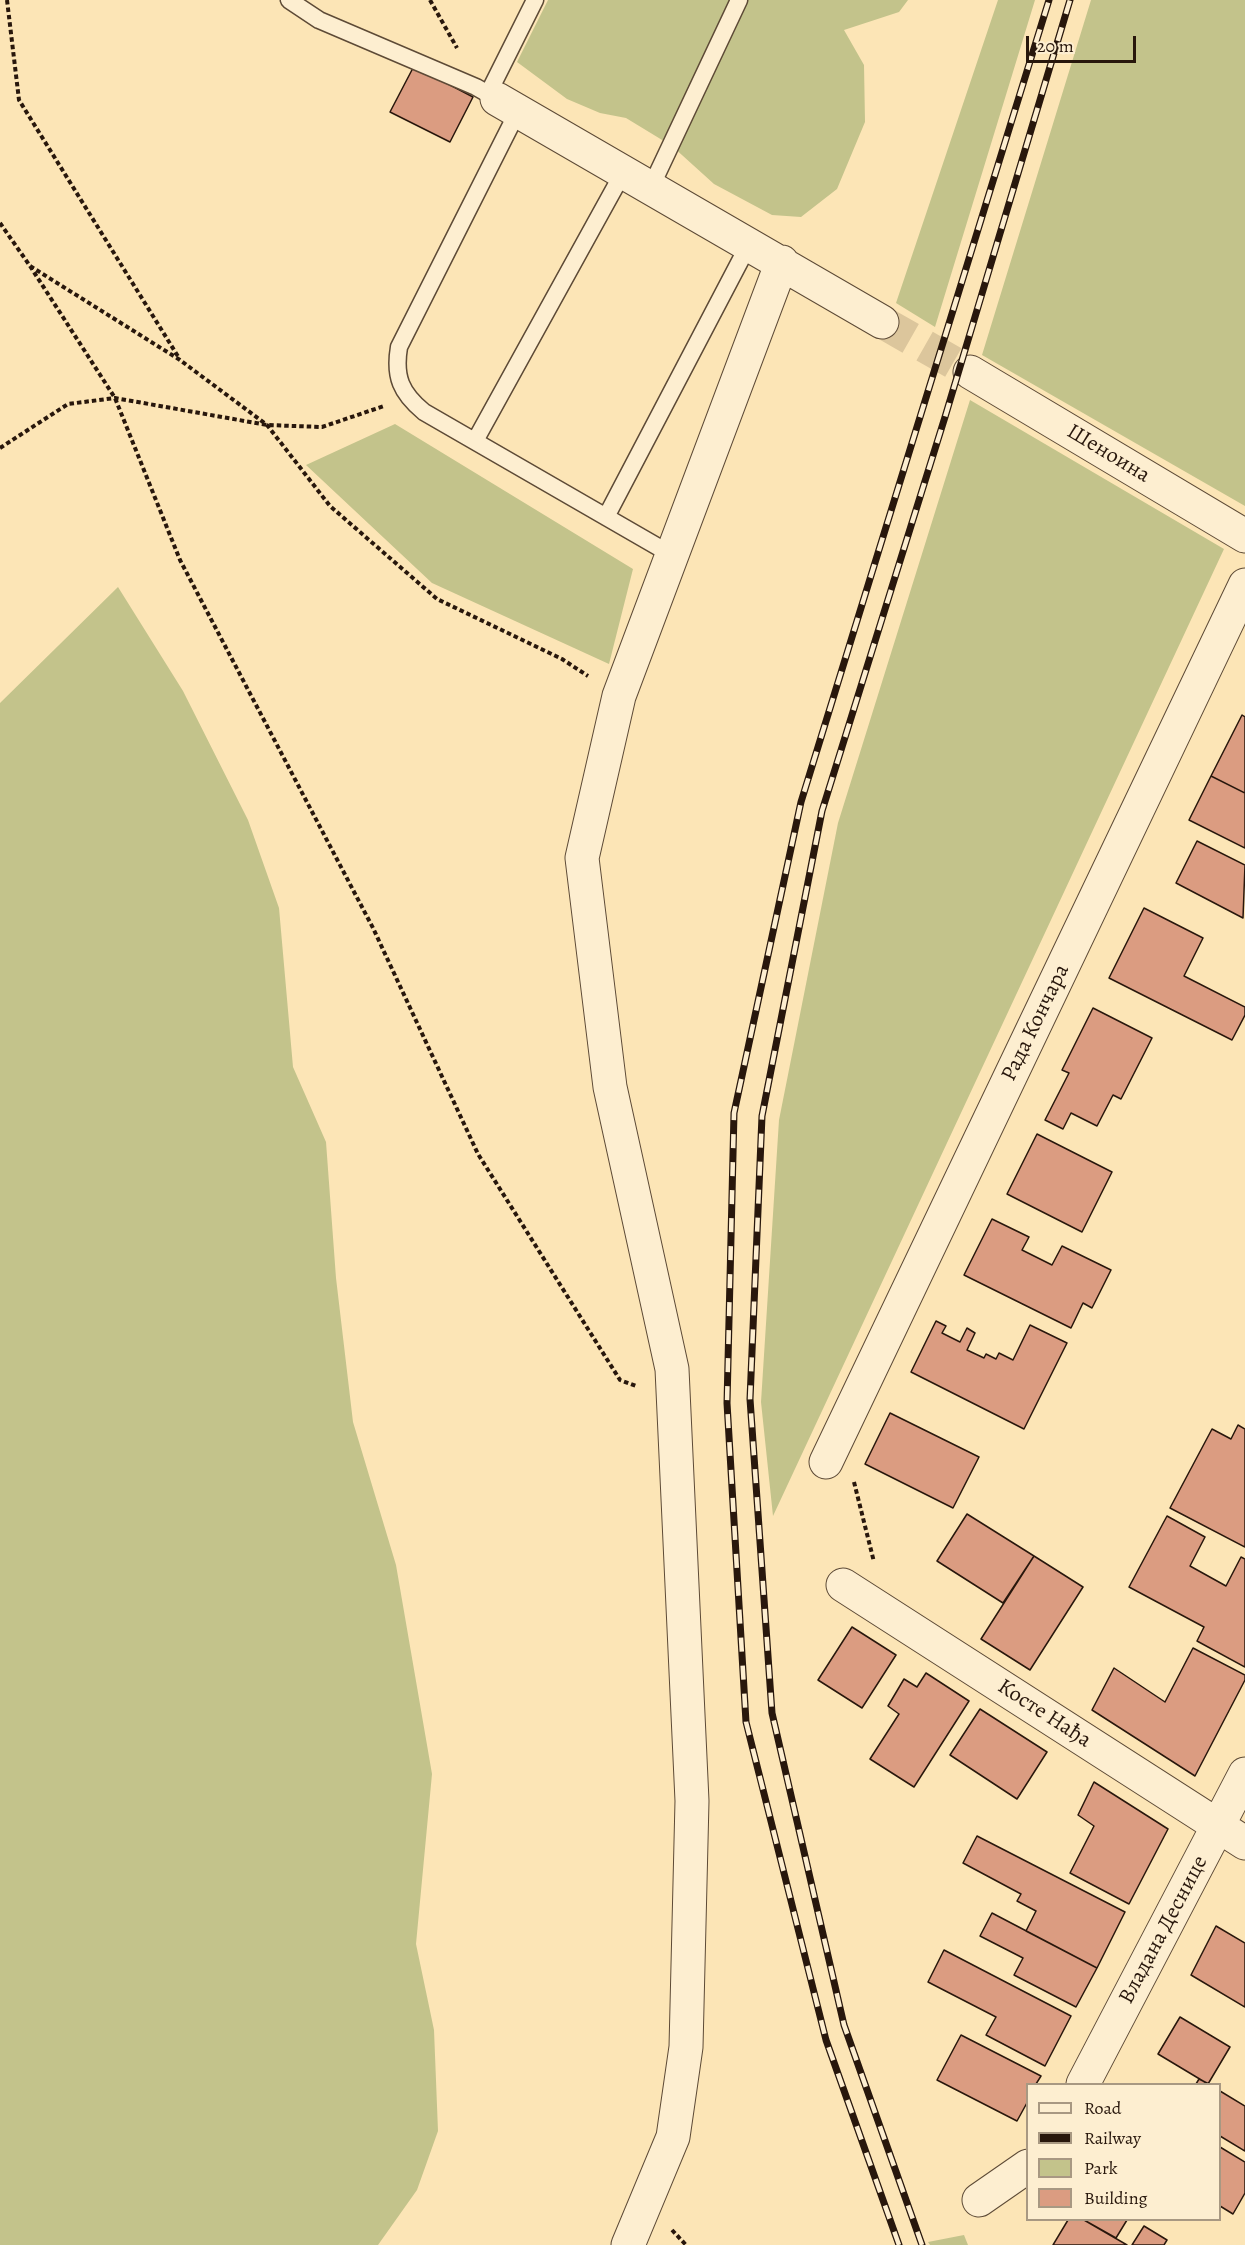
<!DOCTYPE html>
<meta charset="utf-8">
<style>
body{margin:0}
#map{position:relative;width:1245px;height:2245px;overflow:hidden;background:#fce5b6;font-family:Alegreya,serif}
canvas{display:block}
.legend{position:absolute;left:1026px;top:2083px;width:195px;height:138px;box-sizing:border-box;background:#fdeed0;border:2px solid #a89882;margin:0;padding:8px 10px;list-style:none;font-size:18px;color:#28170c}
.legend li{display:flex;align-items:center;gap:12px;height:30px}
.legend b{width:30px;border:2px solid #a89882}
.scale{position:absolute;left:1026px;top:36px;width:110px;height:27px;box-sizing:border-box;border:3px solid #28170c;border-top:0;padding-left:8px;font-size:18px;line-height:21px;white-space:nowrap;color:#28170c;-webkit-text-stroke:4px #fdeed0;paint-order:stroke}
</style>
<div id="map">
<canvas width="1245" height="2245"></canvas>
<ul class="legend">
<li><b style="height:8px;background:#fdeed0"></b>Road</li>
<li><b style="height:8px;background:#28170c"></b>Railway</li>
<li><b style="height:16px;background:#c3c38b"></b>Park</li>
<li><b style="height:16px;background:#db9c81"></b>Building</li>
</ul>
<div class="scale">20 m</div>
</div>
<script>
const c = document.querySelector('canvas').getContext('2d');
c.lineJoin = 'round';
function fill(path, color) {
  c.fillStyle = color;
  c.fill(path, 'evenodd');
}
function strokePath(path, color, width, dash) {
  c.strokeStyle = color;
  c.lineWidth = width;
  c.lineCap = dash ? 'butt' : 'round';
  c.setLineDash(dash || []);
  c.stroke(path);
}
function write(font, color, halo, rows, align = 'center') {
  c.font = font + ' Alegreya,serif';
  c.lineWidth = 5;
  c.setLineDash([]);
  c.textBaseline = 'middle';
  c.strokeStyle = halo;
  c.fillStyle = color;
  for (const [text, x, y, turn = 0] of rows) {
    c.save();
    c.translate(x, y);
    c.rotate((+turn || 0) * Math.PI / 180);
    c.textAlign = isNaN(turn) ? turn : align;
    if (halo) c.strokeText(text, 0, 0);
    c.fillText(text, 0, 0);
    c.restore();
  }
}
fill(new Path2D(`
 M 548,0 L 908,0 L 899,12 L 844,30 L 864,65 L 865,122 L 837,189 L 801,217 L 772,215 L 714,184 L 672,146 L 626,118 L 600,113 L 567,99 L 517,62 Z
 M 998,0 L 1035,0 L 935,327 L 896,303 Z
 M 1091,0 L 1245,0 L 1245,506 L 982,355 Z
 M 970,400 L 1224,549 L 773,1516 L 761,1402 L 779,1120 L 838,823 Z
 M 395,424 L 633,569 L 609,664 L 432,583 L 306,465 Z
 M 118,587 L 183,691 L 248,820 L 279,908 L 293,1067 L 326,1142 L 336,1278 L 353,1422 L 396,1565 L 432,1774 L 416,1944 L 434,2030 L 438,2131 L 417,2190 L 378,2245 L 0,2245 L 0,703 Z
 M 964,2235 L 968,2245 L 930,2245 L 928,2242 Z`), '#c3c38b');
const building = new Path2D(`
 M 414,66 L 473,97 L 450,142 L 390,112 Z
 M 1242,715 L 1245,717 L 1245,793 L 1211,776 Z
 M 1211,776 L 1245,793 L 1245,848 L 1189,820 Z
 M 1197,841 L 1245,865 L 1243,918 L 1176,883 Z
 M 1144,908 L 1203,938 L 1184,976 L 1245,1007 L 1245,1015 L 1232,1040 L 1109,978 Z
 M 1093,1008 L 1152,1038 L 1121,1099 L 1113,1095 L 1097,1126 L 1071,1113 L 1063,1129 L 1045,1120 L 1069,1073 L 1062,1070 Z
 M 1037,1134 L 1112,1172 L 1082,1232 L 1007,1194 Z
 M 992,1219 L 1029,1237 L 1022,1250 L 1052,1265 L 1062,1246 L 1111,1270 L 1092,1308 L 1083,1303 L 1071,1328 L 964,1275 Z
 M 936,1321 L 946,1326 L 942,1333 L 960,1342 L 967,1328 L 975,1333 L 967,1350 L 984,1358 L 986,1354 L 996,1359 L 999,1353 L 1013,1360 L 1030,1325 L 1067,1343 L 1024,1429 L 911,1372 Z
 M 890,1413 L 979,1457 L 953,1508 L 865,1464 Z
 M 1238,1425 L 1245,1429 L 1245,1547 L 1170,1508 L 1212,1429 L 1231,1439 Z
 M 967,1514 L 1034,1556 L 1003,1603 L 937,1561 Z
 M 1167,1516 L 1205,1537 L 1190,1566 L 1226,1586 L 1241,1557 L 1245,1559 L 1245,1667 L 1197,1641 L 1204,1627 L 1129,1587 Z
 M 1034,1556 L 1083,1587 L 1030,1670 L 981,1639 Z
 M 852,1627 L 896,1655 L 862,1708 L 818,1680 Z
 M 1193,1648 L 1245,1675 L 1245,1680 L 1195,1776 L 1092,1710 L 1114,1668 L 1165,1702 Z
 M 926,1673 L 969,1701 L 914,1787 L 870,1759 L 899,1714 L 888,1706 L 904,1679 L 917,1687 Z
 M 980,1709 L 1047,1752 L 1017,1799 L 950,1755 Z
 M 1094,1782 L 1168,1829 L 1129,1904 L 1070,1873 L 1094,1826 L 1078,1815 Z
 M 977,1836 L 1125,1912 L 1097,1968 L 1026,1931 L 1036,1911 L 1017,1901 L 1021,1894 L 963,1863 Z
 M 992,1913 L 1097,1968 L 1076,2007 L 1014,1975 L 1023,1958 L 980,1936 Z
 M 1216,1926 L 1245,1943 L 1245,2007 L 1191,1975 Z
 M 944,1950 L 1071,2016 L 1045,2066 L 986,2035 L 996,2017 L 928,1982 Z
 M 1180,2017 L 1230,2047 L 1208,2084 L 1158,2054 Z
 M 961,2035 L 1041,2076 L 1036,2084 L 1028,2084 L 1028,2101 L 1017,2121 L 937,2080 Z
 M 1199,2079 L 1209,2084 L 1196,2084 Z
 M 1220,2091 L 1245,2106 L 1245,2151 L 1220,2136 Z
 M 1220,2147 L 1245,2162 L 1245,2193 L 1233,2214 L 1220,2206 Z
 M 1068,2220 L 1084,2220 L 1127,2245 L 1053,2245 Z
 M 1084,2220 L 1127,2220 L 1116,2238 Z
 M 1144,2226 L 1167,2240 L 1164,2245 L 1132,2245 Z`);
fill(building, '#db9c81');
strokePath(building, '#28170c', 1.5);
strokePath(new Path2D(`
 M 882,322 L 970,372`), '#dcc69c', 33, [33, 16]);
const lane = new Path2D(`
 M 289,0 L 319,20 L 476,87 L 497,99
 M 488,94 L 535,0
 M 518,111 L 399,347 C 394,377 401,393 424,412 L 672,555
 M 651,187 L 739,0
 M 475,441 L 624,171
 M 606,517 L 749,244`);
const street = new Path2D(`
 M 497,99 L 882,322
 M 970,372 L 1245,536
 M 826,1462 L 1245,585
 M 843,1585 L 1245,1843
 M 1083,2084 L 1245,1774
 M 979,2200 L 1028,2166
 M 628,2245 L 673,2137 L 686,2047 L 692,1801 L 672,1369 L 610,1087 L 582,858 L 619,696 L 782,262`);
strokePath(lane, '#5d4a36', 19);
strokePath(street, '#5d4a36', 35);
strokePath(new Path2D(`
 M 7,0 L 19,100 L 179,358
 M 430,0 L 457,48
 M 0,223 L 30,266 L 180,360 L 267,425 L 330,506 L 437,599 L 562,659 L 588,676
 M 30,266 L 115,398 L 180,560 L 373,928 L 478,1154 L 620,1380 L 636,1386
 M 0,448 L 68,404 L 115,398 L 267,425 L 322,427 L 384,406
 M 854,1482 L 874,1562
 M 672,2230 L 686,2245`), '#28170c', 4, [4.5, 3]);
strokePath(lane, '#fdeed0', 16);
strokePath(street, '#fdeed0', 33);
const rail = new Path2D(`
 M 899,2245 L 826,2040 L 746,1722 L 727,1403 L 734,1113 L 801,802 L 1049,0
 M 922,2245 L 844,2025 L 772,1713 L 750,1399 L 762,1116 L 822,811 L 945,417 L 1070,0`);
strokePath(rail, '#28170c', 7);
strokePath(rail, '#fdeed0', 4.5, [14]);
write('22px', '#28170c', '#fdeed0', [
 ["Шеноина",1108,454,31],
 ["Рада Кончара",1036,1023,-64],
 ["Косте Нађа",1044,1714,33],
 ["Владана Деснице",1164,1930,-62]
]);
</script>
